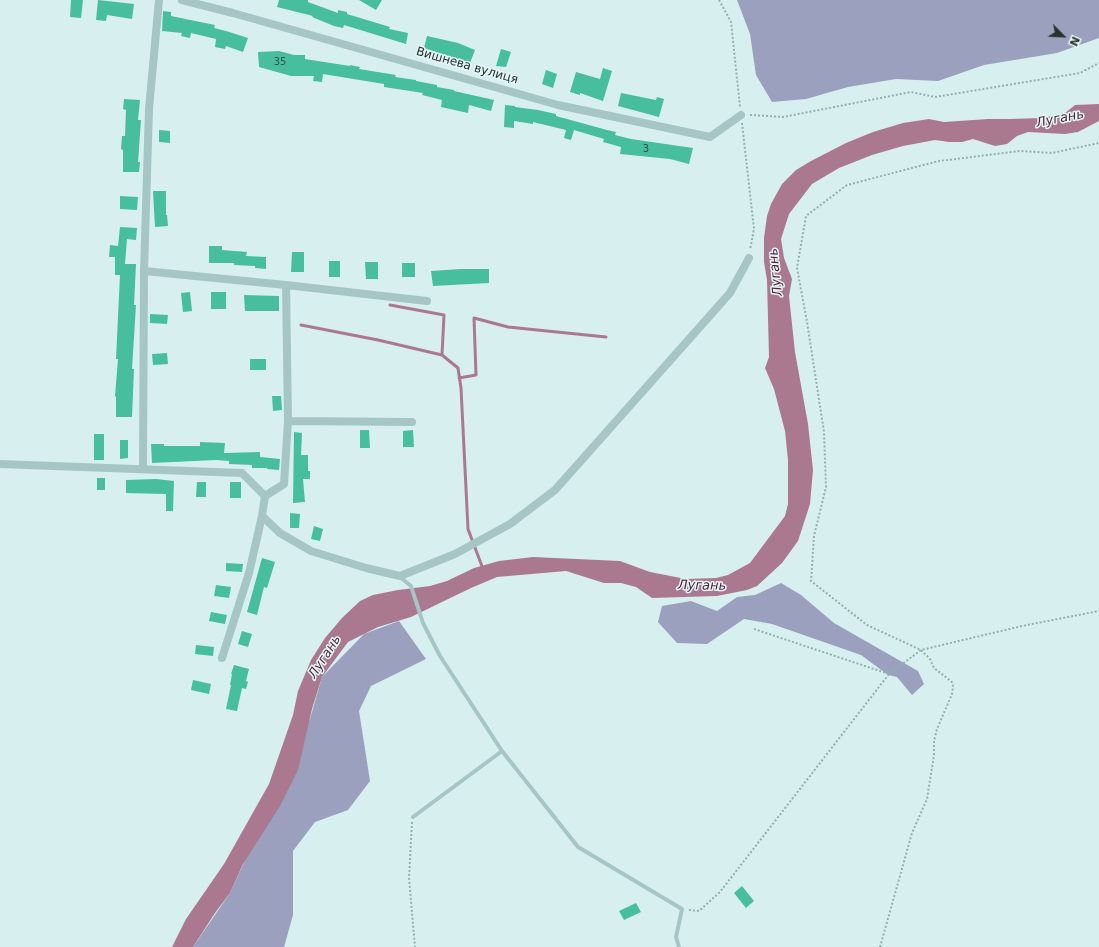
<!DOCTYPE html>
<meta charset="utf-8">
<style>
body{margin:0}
#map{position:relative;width:1099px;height:947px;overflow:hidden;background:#d8efef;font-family:"DejaVu Sans",sans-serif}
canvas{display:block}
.north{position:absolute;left:1043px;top:16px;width:40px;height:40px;-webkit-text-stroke:3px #e4f7f7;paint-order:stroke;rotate:114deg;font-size:11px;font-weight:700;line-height:16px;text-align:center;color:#263230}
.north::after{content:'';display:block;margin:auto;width:14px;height:18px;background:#263230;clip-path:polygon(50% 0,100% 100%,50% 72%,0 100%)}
</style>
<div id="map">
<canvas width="1099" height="947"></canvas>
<div class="north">N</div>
</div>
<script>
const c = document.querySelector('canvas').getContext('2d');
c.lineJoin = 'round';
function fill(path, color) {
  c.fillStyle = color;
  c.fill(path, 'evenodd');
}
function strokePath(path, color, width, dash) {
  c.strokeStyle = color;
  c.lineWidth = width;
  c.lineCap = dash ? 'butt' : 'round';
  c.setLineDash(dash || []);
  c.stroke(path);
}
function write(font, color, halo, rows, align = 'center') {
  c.font = font + ' "DejaVu Sans",sans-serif';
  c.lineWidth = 3;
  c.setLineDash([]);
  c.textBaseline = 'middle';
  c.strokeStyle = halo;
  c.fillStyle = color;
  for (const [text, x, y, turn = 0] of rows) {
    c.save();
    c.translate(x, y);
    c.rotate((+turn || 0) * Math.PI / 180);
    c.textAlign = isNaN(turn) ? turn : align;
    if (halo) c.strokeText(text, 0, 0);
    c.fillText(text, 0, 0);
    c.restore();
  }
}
fill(new Path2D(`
 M 737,0 L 1099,0 L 1099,38 L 1057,53 L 984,65 L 938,81 L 896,79 L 848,87 L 806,99 L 772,102 L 756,75 L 750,34 Z
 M 781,583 L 801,595 L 834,623 L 918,671 L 924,684 L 912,695 L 897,677 L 888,675 L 861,655 L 772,624 L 744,619 L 707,644 L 677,643 L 658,622 L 662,606 L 691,601 L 717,611 L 737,597 L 755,595 Z
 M 399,621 L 426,659 L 371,686 L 359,711 L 370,781 L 348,810 L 315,822 L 293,851 L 293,915 L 284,947 L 193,947 L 230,893 L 310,719 L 322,677 L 364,634 Z`), '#9aa0bd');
fill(new Path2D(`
 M 1099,104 L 1099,121 L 1078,132 L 1065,134 L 1028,132 L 1017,136 L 1007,144 L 995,146 L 973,139 L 962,142 L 949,142 L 935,140 L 903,146 L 872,155 L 839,168 L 812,184 L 789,214 L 781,239 L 784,258 L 792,279 L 789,296 L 795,352 L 808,424 L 813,470 L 810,504 L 798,541 L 782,563 L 757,586 L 747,590 L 717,596 L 652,598 L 636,587 L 621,583 L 604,583 L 566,571 L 497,577 L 471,588 L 411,617 L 378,627 L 348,642 L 322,677 L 312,709 L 298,770 L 280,806 L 243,864 L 230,893 L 215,913 L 193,947 L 172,947 L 186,919 L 224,864 L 269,784 L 293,715 L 298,691 L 311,660 L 325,638 L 342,618 L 360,601 L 373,595 L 398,590 L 430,586 L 447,581 L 474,568 L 499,561 L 533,557 L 620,561 L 650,572 L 686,579 L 716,578 L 728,575 L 750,563 L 785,516 L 788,504 L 788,460 L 785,431 L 774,389 L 765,368 L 769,357 L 767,280 L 764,262 L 764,238 L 767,216 L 771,204 L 782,184 L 796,170 L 811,161 L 846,143 L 873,132 L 903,123 L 929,119 L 944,122 L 988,119 L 1009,119 L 1042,118 L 1065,113 L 1075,105 Z`), '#aa7990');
strokePath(new Path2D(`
 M 390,305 L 444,315 L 442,355
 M 301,325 L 378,340 L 442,355 L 458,368 L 461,388 L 468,529 L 483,569
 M 459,378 L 476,375 L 474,318 L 508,327 L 606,337`), '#aa7990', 3);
fill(new Path2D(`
 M 71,0 L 83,0 L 81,18 L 70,17 Z
 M 98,0 L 134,4 L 132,19 L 107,15 L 106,21 L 96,20 Z
 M 279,0 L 308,0 L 308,2 L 338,13 L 338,10 L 347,12 L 347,14 L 390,27 L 389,29 L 408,33 L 406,44 L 344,25 L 343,28 L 334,26 L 312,17 L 313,16 L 277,7 Z
 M 359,0 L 382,0 L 376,10 Z
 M 163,11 L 171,12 L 171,16 L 215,25 L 214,28 L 226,31 L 248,38 L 243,52 L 226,46 L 225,49 L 215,47 L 216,39 L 191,33 L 190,38 L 181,36 L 182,33 L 162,31 Z
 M 427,36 L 458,43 L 475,50 L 470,63 L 424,48 Z
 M 501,49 L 511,52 L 506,67 L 496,66 Z
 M 279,51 L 294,55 L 305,55 L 305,59 L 350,66 L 350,65 L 360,67 L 359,69 L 396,75 L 395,77 L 416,80 L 416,81 L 437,85 L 437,87 L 454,90 L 454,91 L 494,100 L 491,111 L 469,105 L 468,113 L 441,107 L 442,100 L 422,95 L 423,93 L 384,87 L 384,84 L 323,74 L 322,82 L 313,81 L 314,76 L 291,76 L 259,67 L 258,52 Z
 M 603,68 L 612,71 L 603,101 L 580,93 L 580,95 L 570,92 L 576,72 L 600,79 Z
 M 546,70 L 557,74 L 553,88 L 542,84 Z
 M 621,93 L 656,100 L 657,97 L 664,99 L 659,117 L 618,106 Z
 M 124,99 L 140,100 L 138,120 L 141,120 L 138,162 L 140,162 L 139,172 L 123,172 L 123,150 L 121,149 L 122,136 L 125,136 L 126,110 L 123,109 Z
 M 505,105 L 515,106 L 515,107 L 538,110 L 556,114 L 556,116 L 607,130 L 616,132 L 615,135 L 631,139 L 693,148 L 689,164 L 670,159 L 620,154 L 621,147 L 603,142 L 604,139 L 574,130 L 571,140 L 564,138 L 566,130 L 533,122 L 533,124 L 514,121 L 514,128 L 504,127 Z
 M 159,130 L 170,131 L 170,143 L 159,142 Z
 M 153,191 L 166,191 L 166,215 L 167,215 L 168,226 L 155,227 Z
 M 120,196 L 138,197 L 137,210 L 120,209 Z
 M 120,227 L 137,228 L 136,240 L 127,239 L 125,264 L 136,264 L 134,305 L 136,305 L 132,369 L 134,369 L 132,417 L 116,417 L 116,397 L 115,396 L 118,359 L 116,359 L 120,275 L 115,275 L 115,257 L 109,257 L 110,245 L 118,246 Z
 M 209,246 L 222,246 L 222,250 L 247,252 L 246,256 L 266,257 L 266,269 L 255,268 L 255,266 L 234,265 L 234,263 L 209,263 Z
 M 292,252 L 304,252 L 304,272 L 291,272 Z
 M 329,261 L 340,261 L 340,277 L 329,277 Z
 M 365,262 L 378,262 L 378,279 L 366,279 Z
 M 402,263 L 415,263 L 415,277 L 402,277 Z
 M 461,269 L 489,269 L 489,283 L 433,286 L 431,271 Z
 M 190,292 L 192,311 L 183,312 L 181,293 Z
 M 211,292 L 226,292 L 226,309 L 211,309 Z
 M 244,295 L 279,296 L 279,311 L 245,311 Z
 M 150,314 L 168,315 L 167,324 L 150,323 Z
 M 167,353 L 168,364 L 153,365 L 152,354 Z
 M 250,359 L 266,359 L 266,370 L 250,370 Z
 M 272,396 L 281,396 L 282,410 L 273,411 Z
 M 360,430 L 369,430 L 370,448 L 360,448 Z
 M 413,430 L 414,447 L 403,447 L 403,431 Z
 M 294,432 L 302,433 L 301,455 L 308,455 L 308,471 L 310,471 L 310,479 L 303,479 L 305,502 L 293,503 Z
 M 94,434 L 104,434 L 104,460 L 94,460 Z
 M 120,440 L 128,440 L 128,458 L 120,459 Z
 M 200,442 L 225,443 L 224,453 L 260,452 L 260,457 L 280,459 L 279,470 L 267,469 L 267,468 L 252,468 L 252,465 L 229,464 L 229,461 L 216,460 L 152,463 L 151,444 L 164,444 L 164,446 L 200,446 Z
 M 97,478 L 105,478 L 105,490 L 97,490 Z
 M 156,479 L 174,481 L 173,511 L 166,511 L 166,494 L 126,493 L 126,480 Z
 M 197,482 L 206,482 L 206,497 L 196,497 Z
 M 230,482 L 241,482 L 241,498 L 230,498 Z
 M 290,513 L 300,514 L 299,528 L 290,528 Z
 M 314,526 L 323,529 L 320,541 L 311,539 Z
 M 262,558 L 275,562 L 267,588 L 264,587 L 257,615 L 247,612 Z
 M 226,563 L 243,564 L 242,572 L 226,571 Z
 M 216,585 L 231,587 L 229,598 L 214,596 Z
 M 211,612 L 227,615 L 225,624 L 209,621 Z
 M 242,631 L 252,634 L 248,647 L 238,644 Z
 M 196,645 L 214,647 L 213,656 L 195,654 Z
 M 234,665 L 249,669 L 246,681 L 248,682 L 246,689 L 242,688 L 237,711 L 226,709 L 231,685 L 230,685 L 232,674 L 231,674 Z
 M 193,680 L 211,684 L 209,694 L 191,690 Z
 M 742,886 L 754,901 L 746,908 L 734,893 Z
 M 636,903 L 641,912 L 624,920 L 619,911 Z`), '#47be9e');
strokePath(new Path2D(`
 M 719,0 L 731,22 L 740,107
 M 750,115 L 783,117 L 911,92 L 935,97 L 1080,73 L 1099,63
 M 742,123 L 754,229 L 750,250
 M 754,629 L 889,674
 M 412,822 L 409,878 L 415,947
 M 689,910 L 699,911 L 720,892 L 889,674 L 921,650 L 1022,626 L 1099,611
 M 880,947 L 912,833 L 927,799 L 934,755 L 934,741 L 937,729 L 952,694 L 953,686 L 952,682 L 934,668 L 930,659 L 921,650 L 867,625 L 811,581 L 814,536 L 826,487 L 824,432 L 807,322 L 797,268 L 806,216 L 847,185 L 939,161 L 1020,151 L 1052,153 L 1099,143`), '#90b2af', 2, [2, 2]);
strokePath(new Path2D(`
 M 400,577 L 411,586 L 423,623 L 440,656 L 502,751 L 413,817
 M 502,751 L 578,847 L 682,909 L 676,937 L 679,947`), '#a5c6c4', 4);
strokePath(new Path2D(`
 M 182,0 L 233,13 L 558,105 L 710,137 L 741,115
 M 144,271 L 286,285 L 427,301
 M 288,421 L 412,422
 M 0,464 L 242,473 L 265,496 L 262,516 L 280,533 L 311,551 L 366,568 L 400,576 L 455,554 L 510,524 L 555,490 L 730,293 L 749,258
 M 143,468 L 144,271 L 149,109 L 159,0
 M 265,496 L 284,484 L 288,421 L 286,285
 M 222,658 L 249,573 L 262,516`), '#a5c6c4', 8);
write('10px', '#2e554c', null, [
 ["35",280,62],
 ["3",646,149]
]);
write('12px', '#263230', '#e4f7f7', [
 ["Вишнева вулиця",467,66,16]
]);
write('italic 13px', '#511e35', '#e4f7f7', [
 ["Лугань",1060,119,-11],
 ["Лугань",776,272,-96],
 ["Лугань",702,586,1],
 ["Лугань",325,657,-57]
]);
</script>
